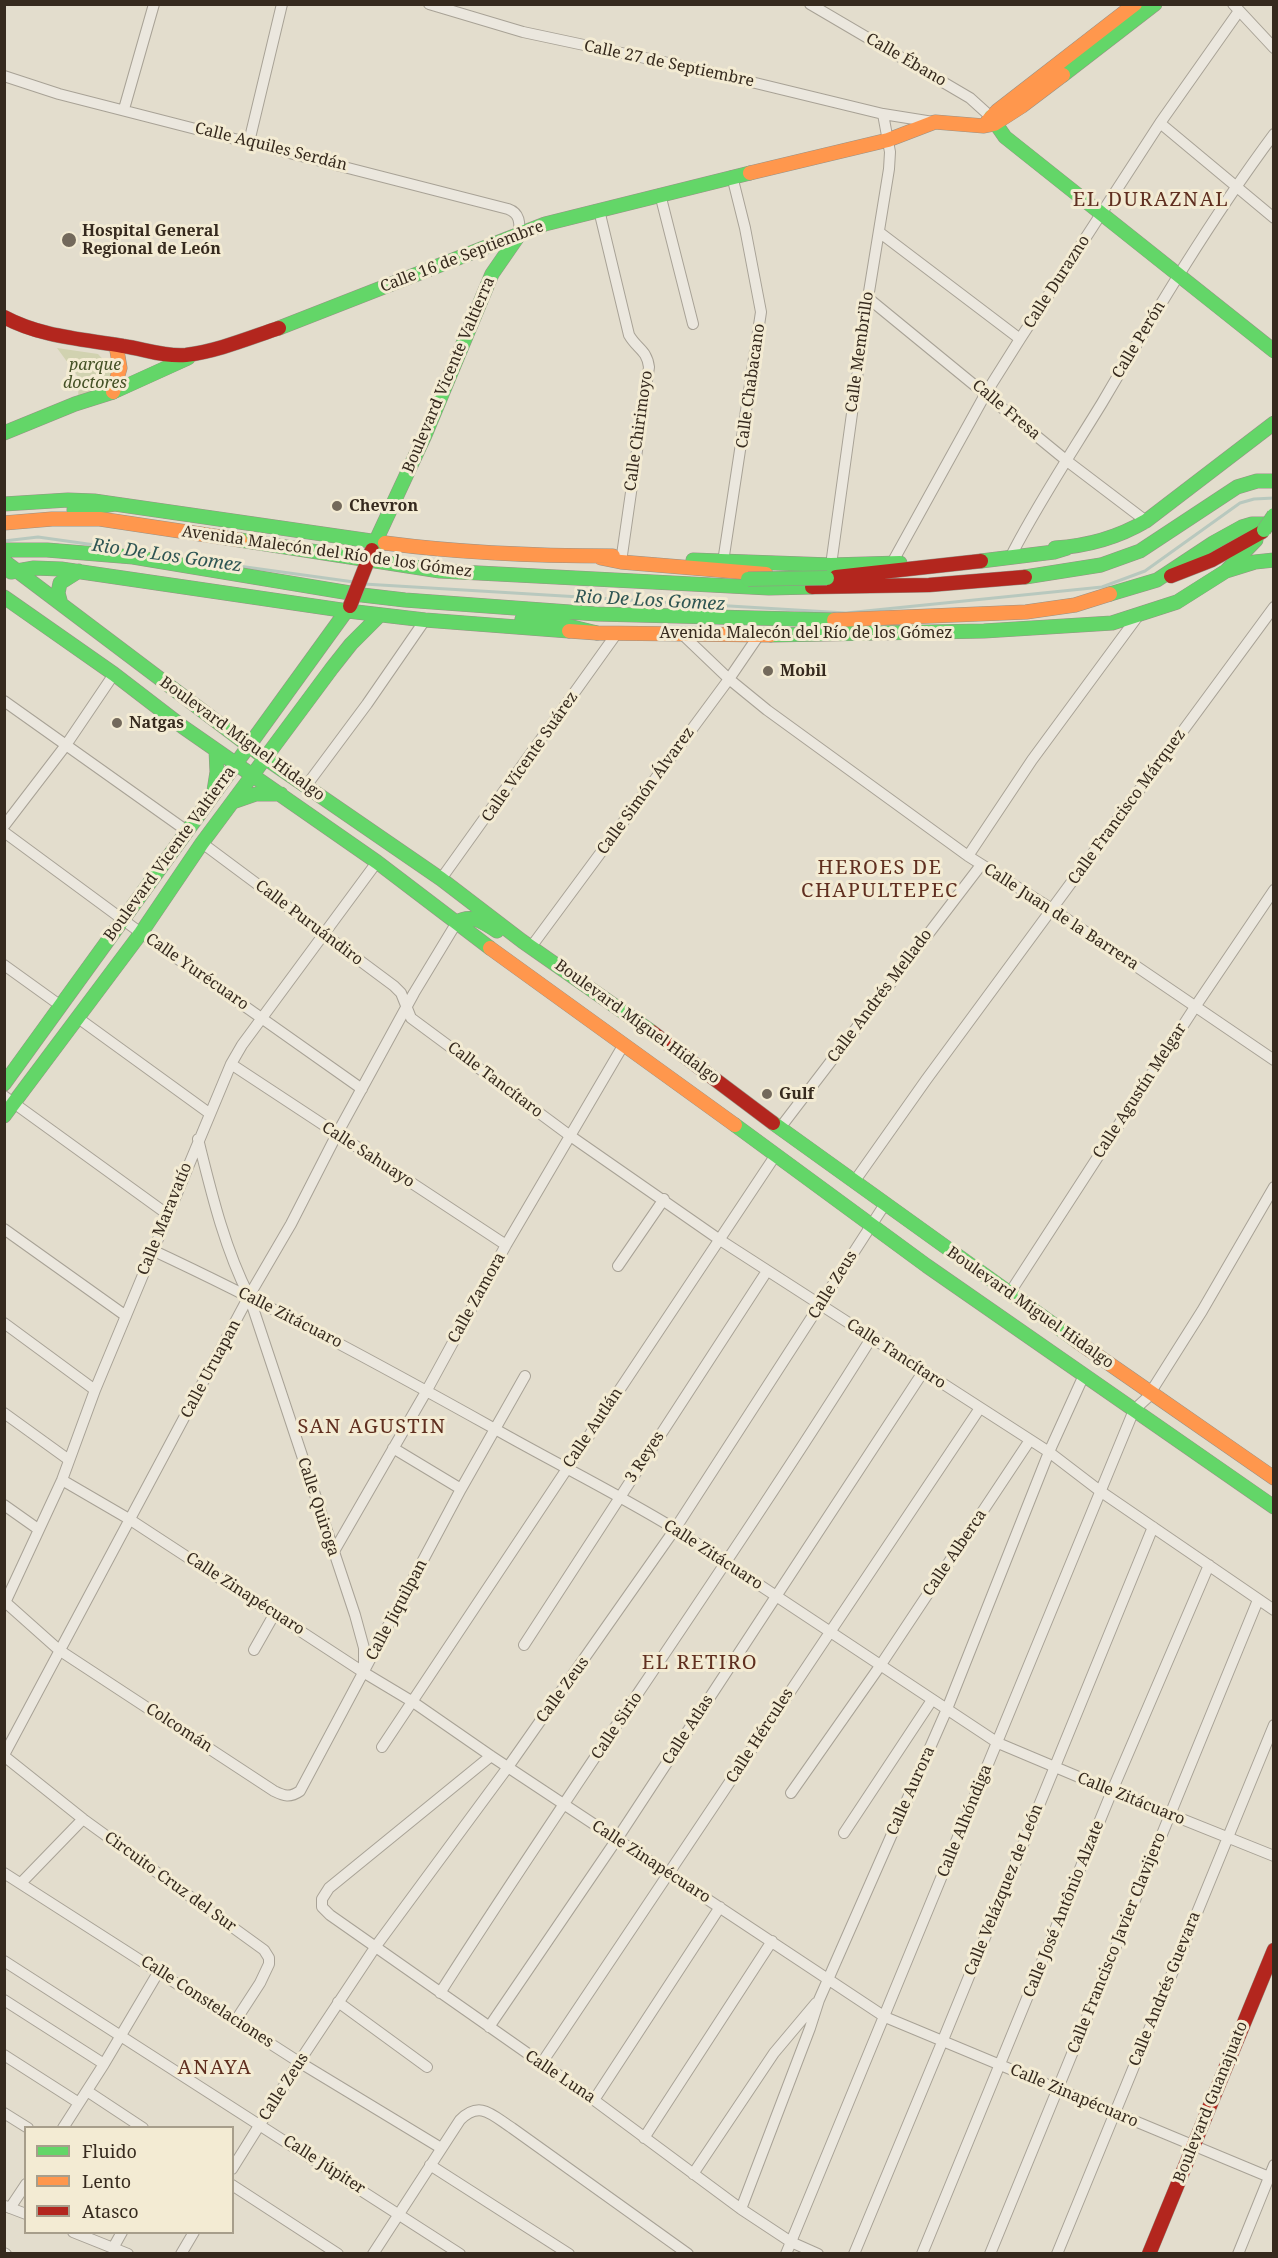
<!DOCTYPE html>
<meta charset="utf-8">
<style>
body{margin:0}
#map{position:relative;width:1278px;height:2258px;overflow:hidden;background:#e3ddcd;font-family:"Noto Serif",serif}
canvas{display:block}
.frame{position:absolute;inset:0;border:6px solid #362a1e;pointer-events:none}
.legend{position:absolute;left:24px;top:2126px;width:210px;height:108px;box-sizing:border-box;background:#f3ebd3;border:2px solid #a79e8b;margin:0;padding:8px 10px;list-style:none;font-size:18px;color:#362a1e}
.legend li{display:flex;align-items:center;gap:12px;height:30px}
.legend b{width:30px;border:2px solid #a79e8b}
</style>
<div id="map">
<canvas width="1278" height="2258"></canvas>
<div class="frame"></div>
<ul class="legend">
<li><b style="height:8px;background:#63d668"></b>Fluido</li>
<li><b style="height:8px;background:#ff974d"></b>Lento</li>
<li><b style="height:8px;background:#b3261e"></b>Atasco</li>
</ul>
</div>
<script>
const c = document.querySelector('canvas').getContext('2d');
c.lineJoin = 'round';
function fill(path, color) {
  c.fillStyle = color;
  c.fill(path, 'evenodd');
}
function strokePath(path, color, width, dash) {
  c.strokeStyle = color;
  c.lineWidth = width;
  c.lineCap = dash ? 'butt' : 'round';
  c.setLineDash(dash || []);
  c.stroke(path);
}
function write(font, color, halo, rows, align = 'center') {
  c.font = font + ' "Noto Serif",serif';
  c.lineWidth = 6;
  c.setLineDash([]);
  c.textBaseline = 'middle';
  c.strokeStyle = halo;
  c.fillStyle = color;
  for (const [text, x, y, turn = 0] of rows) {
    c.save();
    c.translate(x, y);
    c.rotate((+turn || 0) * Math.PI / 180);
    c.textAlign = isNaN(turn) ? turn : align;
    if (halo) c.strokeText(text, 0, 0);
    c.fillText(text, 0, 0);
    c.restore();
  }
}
fill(new Path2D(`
 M 57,348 L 98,354 L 114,371 L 109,386 L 78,398 L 79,378 Z`), '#d1d2b0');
strokePath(new Path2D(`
 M 4,541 L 38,537 L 102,546
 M 224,564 L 354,582
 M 364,584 L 846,613 L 1102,587 L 1145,571 L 1240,503 L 1254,499 L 1274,498`), '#b8c8be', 3);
const street = new Path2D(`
 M 429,4 L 523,32 L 706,71 L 883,114 L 890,152 L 889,169 L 868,298 L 831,565
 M 810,4 L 970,98 L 991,117
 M 1233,4 L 1274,48
 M 4,76 L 59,94 L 508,209 C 520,213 520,223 519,235
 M 124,109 L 154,4
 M 883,114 L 933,122
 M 1160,123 L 1274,218
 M 249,142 L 282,4
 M 660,194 L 693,324
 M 599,210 L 629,335 C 637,349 647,350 649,367 L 622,555
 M 879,232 L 1020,339
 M 868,298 L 1067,461 L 1146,521
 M 1013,552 C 1040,500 1072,452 1102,403 C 1156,311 1210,220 1274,134
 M 723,562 L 761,312 L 745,228 L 732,176
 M 892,563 L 986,393 L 1020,339 L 1160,123 L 1239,11
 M 683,635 L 729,679 L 767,710 L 968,856 L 1052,909 L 1274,1060
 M 4,701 L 187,831
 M 306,786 L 367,704 L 425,620
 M 4,826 L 66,745 L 114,674
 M 4,832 L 141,933 L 362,1089
 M 202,843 L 394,986 L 401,993 L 411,1018 L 569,1135 L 720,1240 L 1049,1452 L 1100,1491 L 1274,1610
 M 968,856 L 1032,760 L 1138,616
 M 441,879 L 617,633
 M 531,947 L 729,679 L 759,635
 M 4,965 L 61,1006
 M 78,1018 L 209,1113
 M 231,1064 L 506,1245
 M 4,1096 L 167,1214
 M 780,1128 L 981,865
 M 198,1139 C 211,1191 224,1247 249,1296 L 355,1615 L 364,1648 L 364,1666
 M 854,1182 L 926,1080 L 1274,607
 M 4,1229 L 126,1316
 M 152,1250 C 270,1305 382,1366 495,1429 C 555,1463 616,1493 675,1529 L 998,1743 L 1112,1791 L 1274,1856
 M 618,1266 L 664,1199
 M 1009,1294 L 1195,1007 L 1274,890
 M 4,1323 L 95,1390
 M 4,1413 L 69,1460
 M 393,1448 L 461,1489
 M 62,1480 L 129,1519 L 363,1672 L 413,1702 L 491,1756 L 885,2017 L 1274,2179
 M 4,1505 L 38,1529
 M 333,1553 L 427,1390 L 506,1245 L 624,1044
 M 4,1601 L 59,1650 L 274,1791 C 284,1796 290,1798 300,1791 L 461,1489 L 525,1376
 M 4,1605 L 62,1480 L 95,1390 L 231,1064 L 242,1045 L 377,862
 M 524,1645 L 767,1271
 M 254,1650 L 275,1613
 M 382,1747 L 775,1156
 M 4,1755 L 249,1296 L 291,1224 L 337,1134 L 414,993 L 457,922
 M 4,1756 L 83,1819 L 264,1950 L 269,1958 L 269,1964 L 260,1983 L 236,2020
 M 491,1756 L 329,1888 L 322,1899 L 322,1907 L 330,1915 L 594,2100 L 741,2209 L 791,2242 L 818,2254
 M 791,1793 L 880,1666 L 1030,1440
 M 844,1833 L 932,1700
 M 4,1873 L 299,2062 L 441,2148
 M 21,1883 L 83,1819
 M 4,1961 L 460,2254
 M 440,1993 C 581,1772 733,1559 872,1337
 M 4,2000 L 104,2064
 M 338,2002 L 427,2067
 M 489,2027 L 617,1839 L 923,1372
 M 4,2055 L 79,2103
 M 541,2064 C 688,1846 832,1626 980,1408
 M 87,2091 L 143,2128
 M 594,2100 L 720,1907
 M 4,2113 L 28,2128
 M 63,2128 L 104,2064 L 159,1971
 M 644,2138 L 772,1941
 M 430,2165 L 569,2254
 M 232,2169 L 299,2062 L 376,1946 L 508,1767 L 675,1529 L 885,1204
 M 693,2174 L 774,2053 L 816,2003
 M 232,2185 L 338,2254
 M 5,2206 L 26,2214
 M 10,2208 L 26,2184
 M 741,2209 L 810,2028 L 819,2000 L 947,1709 L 1049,1452 L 1084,1375
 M 73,2232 L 128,2254
 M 113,2248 L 122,2232
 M 4,2253 L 6,2254
 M 181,2254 L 194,2232
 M 373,2254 L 460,2120 C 480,2100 492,2115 512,2128 L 688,2254
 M 786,2254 L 1134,1410 L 1147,1398 L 1202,1311 L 1274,1187
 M 854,2254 L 943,2040 L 1153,1527
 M 922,2254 L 1112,1791 L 1209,1565
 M 990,2254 L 1258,1600
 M 1057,2254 L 1274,1725
 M 1238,2254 L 1274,2165`);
const fast = new Path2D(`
 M 1063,75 L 1155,4
 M 991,117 L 1005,137 L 1274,351
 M 279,328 L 545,224 L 750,173
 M 4,433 L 75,404 L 113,392 L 188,358
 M 4,504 L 68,500 L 94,501 L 385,543
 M 74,510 L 115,504
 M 1146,521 L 1274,423
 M 240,540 L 440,571 L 769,588 L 812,587
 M 1055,548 C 1088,546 1117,538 1146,521
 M 372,549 L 425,435 L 492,274 L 519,235
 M 4,550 L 47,550 L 133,557 L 362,595 L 405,600 L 597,614 L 834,620
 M 693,560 L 831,565 L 900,563
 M 4,561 L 265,758 L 441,879 L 522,941 L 652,1032
 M 981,561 L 1054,552 L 1067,548
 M 1226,571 L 1256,540
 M 11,572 L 34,568 L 61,569 L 348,611 L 425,620 L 569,631
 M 1025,577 L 1101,565 L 1140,551 L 1237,487 L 1257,481 L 1274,481
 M 1110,594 L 1157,580 L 1213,543 L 1242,527 L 1252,524 L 1274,524
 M 4,597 L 114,674 L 183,727 L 377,862 L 490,948
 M 61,604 L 58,593 L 60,583 L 79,571
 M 522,619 L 556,623 L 597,633
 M 771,635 L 984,631 L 1112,623 L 1177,602 L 1226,571 L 1255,562 L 1274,560
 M 214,791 L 217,772 L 216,750
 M 233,802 L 256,794 L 281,794
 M 457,922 C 472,913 484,923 497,931
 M 4,1084 L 350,606
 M 4,1116 L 141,933 L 202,843 L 332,668 L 351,644 L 380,615
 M 773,1123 L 1078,1342
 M 735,1125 L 927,1266 L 1274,1507`);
const slow = new Path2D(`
 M 987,122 L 997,111 L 1135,4
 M 750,173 L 888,140 L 935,122 L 984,126 L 994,124 L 1022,106 L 1063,75
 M 113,392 L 120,368 L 116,345
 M 4,523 L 52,519 L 100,519 L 240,540
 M 385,543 C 461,553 536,556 613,556
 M 601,558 L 621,562 L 766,574
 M 834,620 L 1026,612 L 1075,605 L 1110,594
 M 569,631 L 597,633 L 771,635
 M 490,948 L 735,1125
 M 1078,1342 L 1274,1478`);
const jam = new Path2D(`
 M 4,317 C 41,337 83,339 123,346 C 144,349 165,357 186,355 C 218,351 249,338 279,328
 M 1171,576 L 1212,560 L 1262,532
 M 836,577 L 981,561
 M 812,587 L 929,585 L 1025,577
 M 652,1032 L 773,1123
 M 1149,2254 L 1274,1950`);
strokePath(street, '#a8a296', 12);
strokePath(fast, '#989186', 15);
strokePath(slow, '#989186', 15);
strokePath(jam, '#989186', 15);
strokePath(street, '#ebe7de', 10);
strokePath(fast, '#63d668', 14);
strokePath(slow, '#ff974d', 14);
strokePath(jam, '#b3261e', 14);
const fastBridge = new Path2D(`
 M 1264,530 L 1274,515
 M 748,579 L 827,578`);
const jamBridge = new Path2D(`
 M 350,606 L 372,550`);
strokePath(fastBridge, '#989186', 15, []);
strokePath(jamBridge, '#989186', 15, []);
strokePath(fastBridge, '#63d668', 14);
strokePath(jamBridge, '#b3261e', 14);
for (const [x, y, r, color] of [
 [69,240,8,"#73695b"],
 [337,506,6,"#73695b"],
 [768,671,6,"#73695b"],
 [117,723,6,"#73695b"],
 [767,1094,6,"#73695b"]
]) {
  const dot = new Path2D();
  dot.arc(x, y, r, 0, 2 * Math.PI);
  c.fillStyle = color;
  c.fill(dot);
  strokePath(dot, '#f3ebd3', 2);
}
write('16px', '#362a1e', '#f3ebd3', [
 ["Calle Ébano",906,60,30],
 ["Calle 27 de Septiembre",669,64,12],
 ["Calle Aquiles Serdán",271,147,14],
 ["Calle 16 de Septiembre",462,257,-21],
 ["Calle Durazno",1057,282,-57],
 ["Calle Perón",1139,340,-59],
 ["Calle Membrillo",860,352,-82],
 ["Boulevard Vicente Valtierra",449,375,-67],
 ["Calle Chabacano",751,386,-82],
 ["Calle Fresa",1006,410,40],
 ["Calle Chirimoyo",639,431,-82],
 ["Avenida Malecón del Río de los Gómez",327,552,8],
 ["Avenida Malecón del Río de los Gómez",806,633],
 ["Boulevard Miguel Hidalgo",242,739,36],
 ["Calle Vicente Suárez",530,757,-55],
 ["Calle Simón Álvarez",646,791,-54],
 ["Calle Francisco Márquez",1127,807,-54],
 ["Boulevard Vicente Valtierra",170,854,-54],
 ["Calle Juan de la Barrera",1061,917,33],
 ["Calle Puruándiro",309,923,37],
 ["Calle Yurécuaro",197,972,35],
 ["Calle Andrés Mellado",880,996,-53],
 ["Boulevard Miguel Hidalgo",637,1022,36],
 ["Calle Tancítaro",495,1080,37],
 ["Calle Agustín Melgar",1140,1091,-57],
 ["Calle Sahuayo",368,1155,33],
 ["Calle Maravatío",165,1219,-68],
 ["Calle Zeus",833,1285,-58],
 ["Calle Zamora",477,1298,-61],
 ["Boulevard Miguel Hidalgo",1030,1308,35],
 ["Calle Zitácuaro",290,1318,27],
 ["Calle Tancítaro",896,1354,33],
 ["Calle Uruapan",211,1369,-62],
 ["Calle Autlán",593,1428,-56],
 ["3 Reyes",645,1457,-57],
 ["Calle Quiroga",318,1507,72],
 ["Calle Alberca",955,1553,-56],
 ["Calle Zitácuaro",713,1555,33],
 ["Calle Zinapécuaro",245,1594,33],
 ["Calle Jiquilpan",397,1610,-62],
 ["Calle Zeus",563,1690,-54],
 ["Calle Sirio",617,1726,-56],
 ["Colcomán",179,1728,33],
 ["Calle Atlas",688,1730,-57],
 ["Calle Hércules",760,1736,-57],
 ["Calle Aurora",911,1791,-66],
 ["Calle Zitácuaro",1131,1799,22],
 ["Calle Alhóndiga",965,1821,-68],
 ["Calle Zinapécuaro",651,1862,33],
 ["Circuito Cruz del Sur",170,1882,36],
 ["Calle Velázquez de León",1004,1890,-68],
 ["Calle José Antônio Alzate",1064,1909,-68],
 ["Calle Francisco Javier Clavijero",1117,1943,-68],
 ["Calle Andrés Guevara",1165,1989,-68],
 ["Calle Constelaciones",207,2002,33],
 ["Calle Luna",560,2077,34],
 ["Calle Zeus",284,2087,-57],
 ["Calle Zinapécuaro",1074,2096,23],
 ["Boulevard Guanajuato",1211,2102,-68],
 ["Calle Júpiter",324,2165,33]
]);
write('bold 16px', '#362a1e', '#f3ebd3', [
 ["Hospital General",82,231],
 ["Regional de León",82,249],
 ["Chevron",349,506],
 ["Mobil",780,671],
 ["Natgas",129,723],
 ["Gulf",779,1094]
], 'left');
write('italic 16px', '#455126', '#f3ebd3', [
 ["parque",95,365],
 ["doctores",95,383]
]);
write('italic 18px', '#2e5553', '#f3ebd3', [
 ["Rio De Los Gomez",167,556,8],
 ["Rio De Los Gomez",650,601,3]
]);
c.letterSpacing = '1.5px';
write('20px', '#602f20', '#f3ebd3', [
 ["EL DURAZNAL",1151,200],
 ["HEROES DE",880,868],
 ["CHAPULTEPEC",880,891],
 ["SAN AGUSTIN",372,1427],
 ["EL RETIRO",700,1663],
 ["ANAYA",215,2068]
]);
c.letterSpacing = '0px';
</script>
